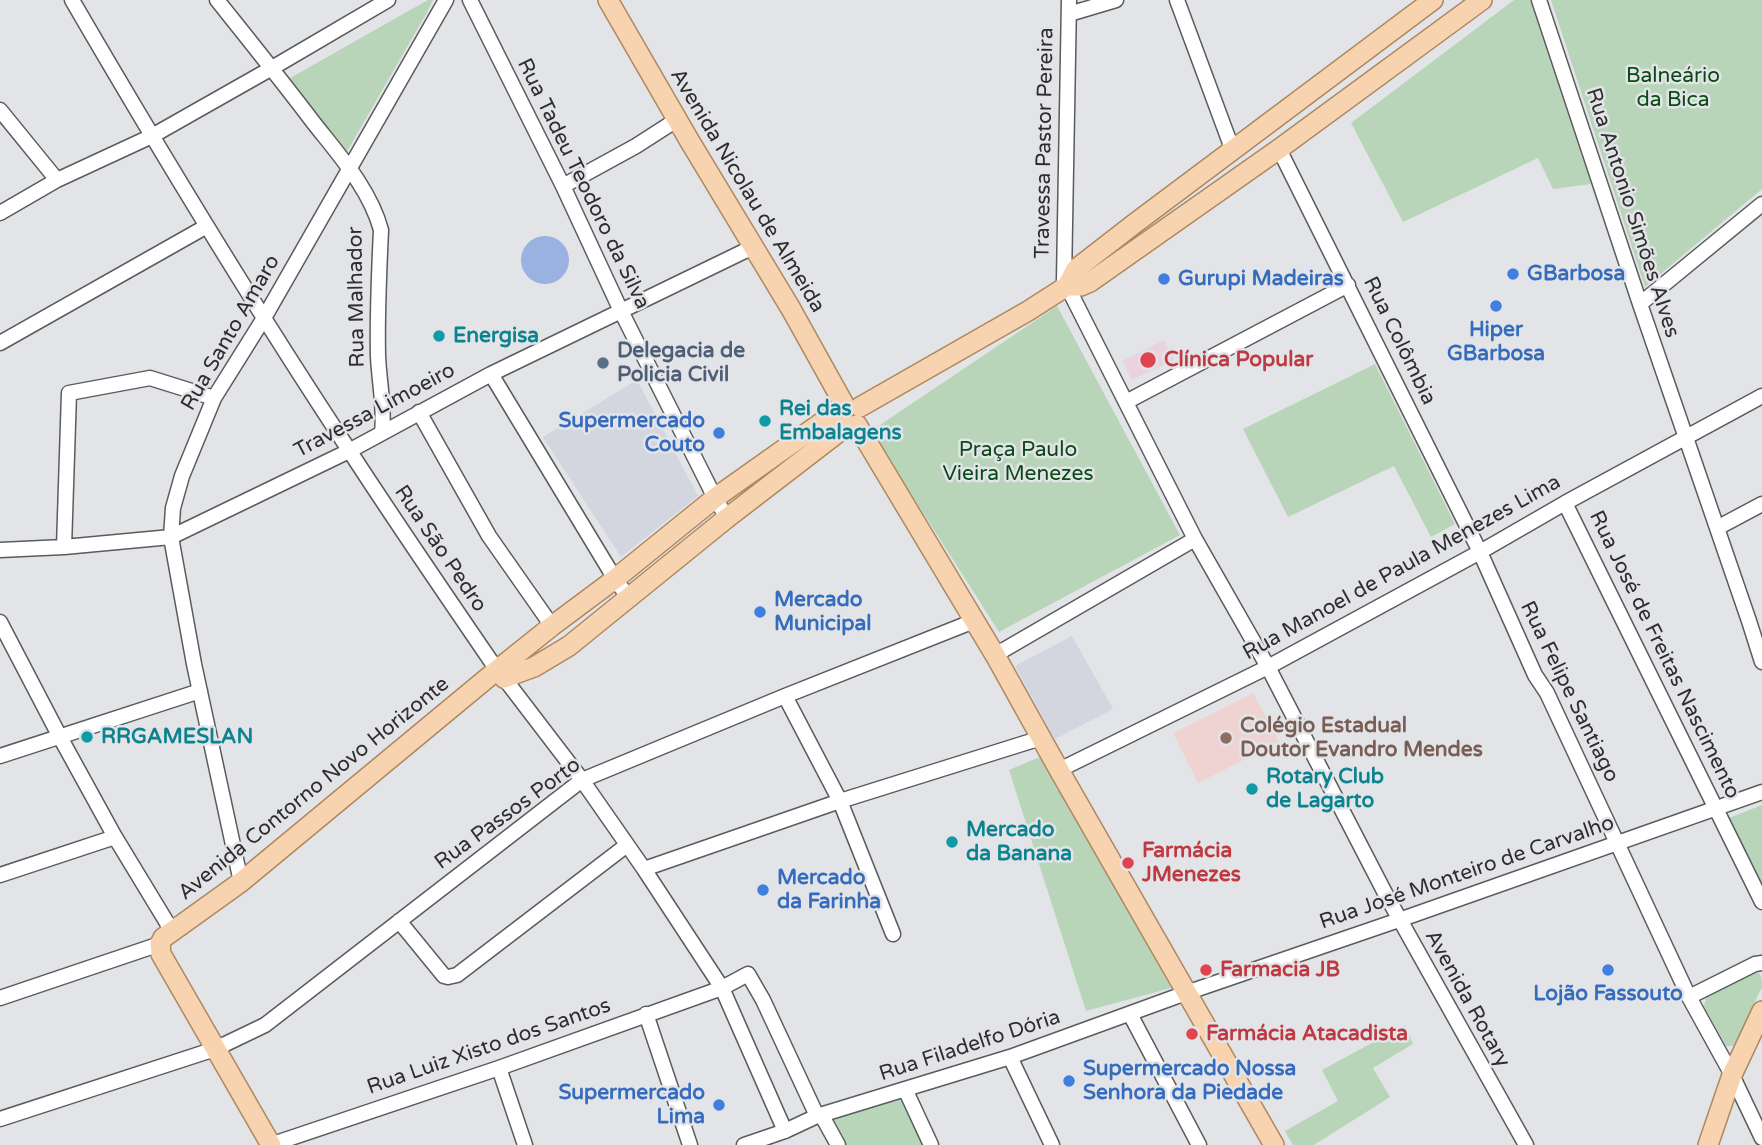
<!DOCTYPE html>
<meta charset="utf-8">
<style>
body{margin:0}
canvas{display:block;background:#e3e4e7}
</style>
<canvas width="1762" height="1145"></canvas>
<script>
const c = document.querySelector('canvas').getContext('2d');
c.lineJoin = 'round';
function fill(path, color) {
  c.fillStyle = color;
  c.fill(path, 'evenodd');
}
function strokePath(path, color, width, dash) {
  c.strokeStyle = color;
  c.lineWidth = width;
  c.lineCap = dash ? 'butt' : 'round';
  c.setLineDash(dash || []);
  c.stroke(path);
}
function write(font, color, halo, rows, align = 'center') {
  c.font = font + ' "Varela Round",sans-serif';
  c.lineWidth = 5;
  c.setLineDash([]);
  c.textBaseline = 'middle';
  c.strokeStyle = halo;
  c.fillStyle = color;
  for (const [text, x, y, turn = 0] of rows) {
    c.save();
    c.translate(x, y);
    c.rotate((+turn || 0) * Math.PI / 180);
    c.textAlign = isNaN(turn) ? turn : align;
    if (halo) c.strokeText(text, 0, 0);
    c.fillText(text, 0, 0);
    c.restore();
  }
}
fill(new Path2D(`
 M 637,380 L 698,496 L 621,557 L 543,437 Z
 M 1072,636 L 1113,709 L 1055,739 L 1015,666 Z`), '#d3d5df');
fill(new Path2D(`
 M 1253,693 L 1279,742 L 1198,783 L 1173,733 Z`), '#eed3d0');
fill(new Path2D(`
 M 1164,340 L 1174,360 L 1132,380 L 1122,361 Z`), '#e9d3e0');
fill(new Path2D(`
 M 428,0 L 433,0 L 425,16 L 346,153 L 290,78 Z
 M 1514,0 L 1530,0 L 1591,184 L 1553,189 L 1538,158 L 1403,222 L 1351,123 Z
 M 1551,0 L 1762,0 L 1762,189 L 1645,287 Z
 M 1057,306 L 1180,535 L 999,632 L 871,431 Z
 M 1375,364 L 1455,524 L 1431,537 L 1394,466 L 1288,517 L 1243,429 Z
 M 1042,756 L 1171,988 L 1086,1011 L 1009,770 Z
 M 1762,805 L 1762,887 L 1729,818 Z
 M 1752,971 C 1762,971 1762,979 1762,987 L 1734,1046 L 1726,1046 L 1704,1006 L 1706,998 Z
 M 1405,1025 L 1413,1044 L 1373,1068 L 1390,1097 L 1314,1145 L 1293,1145 L 1285,1131 L 1338,1101 L 1322,1070 Z
 M 902,1099 L 923,1145 L 846,1145 L 830,1118 Z`), '#b8d5b9');
fill(new Path2D(`
 M521 260a24 24 0 1 1 48 0a24 24 0 1 1-48 0Z`), '#9ab2e1');
const minor = new Path2D(`
 M 72,0 C 161,153 252,303 349,450 C 397,524 447,597 497,670
 M 217,0 C 249,40 282,81 313,122 C 339,155 370,189 381,230 C 379,272 377,314 378,356 C 379,382 385,407 382,433
 M 470,0 L 563,186 L 621,311 L 715,498 L 727,518
 M 1069,0 L 1064,280 L 1195,539 L 1268,667 L 1385,893 L 1526,1145
 M 1177,0 L 1233,151
 M 1539,0 L 1640,304 L 1749,621 L 1762,662
 M 1069,14 L 1116,0
 M 0,110 L 57,180
 M 1279,149 L 1480,552 L 1535,675 L 1547,693 L 1689,997 L 1732,1075 L 1762,1138
 M 563,186 L 636,146 L 678,119
 M 0,213 L 57,180 L 152,136 L 272,68 L 388,0
 M 1640,304 L 1762,204
 M 0,343 L 207,226
 M 491,374 L 615,579 L 629,598
 M 1126,402 L 1348,285
 M 419,412 L 489,536 L 552,626
 M 1565,503 L 1762,902
 M 1717,528 L 1762,504
 M 64,547 L 69,393 L 150,378 L 214,398
 M 0,550 L 64,547 L 171,537 L 349,451 L 491,374 L 753,247
 M 0,622 L 60,737 L 115,837 L 172,931
 M 995,655 L 1195,539
 M 504,678 L 582,780 L 644,869 L 722,988 L 785,1131
 M 785,696 L 840,801 L 893,934
 M 0,756 L 200,691
 M 1059,770 L 1268,667 L 1480,552 L 1565,503 L 1762,396
 M 644,869 L 840,801 L 1041,738
 M 0,875 L 115,837
 M 241,882 L 194,664 L 171,537 L 173,508 L 182,476 L 214,398 L 264,318 L 446,0
 M 399,921 L 444,976 L 448,977 L 457,975 L 627,845
 M 1689,997 L 1755,964 L 1762,963
 M 0,998 L 160,944
 M 646,1014 L 690,1145
 M 1130,1014 L 1199,1145
 M 1010,1057 L 1052,1145
 M 499,1068 L 525,1145
 M 905,1089 L 931,1145
 M 822,1116 L 838,1145
 M 0,1119 L 215,1049 L 265,1025 L 582,780 L 785,696 L 974,621
 M 270,1145 L 499,1068 L 722,988 L 748,974 L 763,1000 L 817,1116
 M 744,1145 L 785,1131 L 817,1116 L 1010,1057 L 1186,993 L 1399,920 L 1762,792`);
const major = new Path2D(`
 M 608,0 L 689,140 L 791,309 L 845,406
 M 1067,286 L 1081,286 L 1090,282 L 1279,149 L 1482,0
 M 860,407 L 1028,311 L 1067,286 L 1076,269 L 1134,224 L 1433,0
 M 857,425 L 995,655 L 1059,770 L 1274,1145
 M 497,670 L 504,678 L 534,667 L 569,646 L 727,518 L 848,425
 M 271,1145 L 161,954 L 160,944 L 163,938 L 241,882 L 497,670 L 552,626 L 615,579 L 715,498 L 842,408
 M 1708,1145 L 1732,1075 L 1762,1011`);
strokePath(minor, '#5a5b5d', 17);
strokePath(major, '#ad8860', 22);
strokePath(minor, '#fff', 14);
strokePath(major, '#f7d4af', 19);
for (const [x, y, r, color] of [
 [1513,274,7,"#3f7fe0"],
 [1164,279,7,"#3f7fe0"],
 [1496,306,7,"#3f7fe0"],
 [439,336,7,"#0f9aa8"],
 [1148,360,9,"#e0444e"],
 [603,363,7,"#5c6f8a"],
 [765,421,7,"#0f9aa8"],
 [719,433,7,"#3f7fe0"],
 [760,612,7,"#3f7fe0"],
 [87,737,7,"#0f9aa8"],
 [1226,738,7,"#8d6e63"],
 [1252,789,7,"#0f9aa8"],
 [952,842,7,"#0f9aa8"],
 [1128,863,7,"#e0444e"],
 [763,890,7,"#3f7fe0"],
 [1206,970,7,"#e0444e"],
 [1608,970,7,"#3f7fe0"],
 [1192,1034,7,"#e0444e"],
 [1069,1081,7,"#3f7fe0"],
 [719,1105,7,"#3f7fe0"]
]) {
  const dot = new Path2D();
  dot.arc(x, y, r, 0, 2 * Math.PI);
  c.fillStyle = color;
  c.fill(dot);
  strokePath(dot, '#e3e4e7', 2.5);
}
write('21px', '#084915', '#e3e4e7', [
 ["Balneário",1673,76],
 ["da Bica",1673,100],
 ["Praça Paulo",1018,450],
 ["Vieira Menezes",1018,474]
]);
write('21px', '#2e2e30', '#e3e4e7', [
 ["Travessa Pastor Pereira",1045,143,-89],
 ["Rua Tadeu Teodoro da Silva",583,184,64],
 ["Avenida Nicolau de Almeida",747,191,59],
 ["Rua Antonio Simões Alves",1632,213,72],
 ["Rua Malhador",357,297,-91],
 ["Rua Santo Amaro",231,333,-60],
 ["Rua Colômbia",1399,341,64],
 ["Travessa Limoeiro",375,411,-28],
 ["Rua São Pedro",440,549,56],
 ["Rua Manoel de Paula Menezes Lima",1402,568,-29],
 ["Rua José de Freitas Nascimento",1664,655,64],
 ["Rua Felipe Santiago",1569,692,64],
 ["Avenida Contorno Novo Horizonte",314,789,-39],
 ["Rua Passos Porto",508,814,-36],
 ["Rua José Monteiro de Carvalho",1467,873,-19],
 ["Avenida Rotary",1467,999,61],
 ["Rua Filadelfo Dória",970,1046,-18],
 ["Rua Luiz Xisto dos Santos",489,1047,-19]
]);
write('bold 21px', '#366cbe', '#e3e4e7', [
 ["GBarbosa",1527,274],
 ["Gurupi Madeiras",1178,279],
 ["Hiper",1496,330,"center"],
 ["GBarbosa",1496,354,"center"],
 ["Supermercado",705,421,"right"],
 ["Couto",705,445,"right"],
 ["Mercado",774,600],
 ["Municipal",774,624],
 ["Mercado",777,878],
 ["da Farinha",777,902],
 ["Lojão Fassouto",1608,994,"center"],
 ["Supermercado Nossa",1083,1069],
 ["Senhora da Piedade",1083,1093],
 ["Supermercado",705,1093,"right"],
 ["Lima",705,1117,"right"]
], 'left');
write('bold 21px', '#0d838f', '#e3e4e7', [
 ["Energisa",453,336],
 ["Rei das",779,409],
 ["Embalagens",779,433],
 ["RRGAMESLAN",101,737],
 ["Rotary Club",1266,777],
 ["de Lagarto",1266,801],
 ["Mercado",966,830],
 ["da Banana",966,854]
], 'left');
write('bold 21px', '#4e5e75', '#e3e4e7', [
 ["Delegacia de",617,351],
 ["Policia Civil",617,375]
], 'left');
write('bold 21px', '#be3a42', '#e3e4e7', [
 ["Clínica Popular",1164,360],
 ["Farmácia",1142,851],
 ["JMenezes",1142,875],
 ["Farmacia JB",1220,970],
 ["Farmácia Atacadista",1206,1034]
], 'left');
write('bold 21px', '#785e54', '#e3e4e7', [
 ["Colégio Estadual",1240,726],
 ["Doutor Evandro Mendes",1240,750]
], 'left');
</script>
